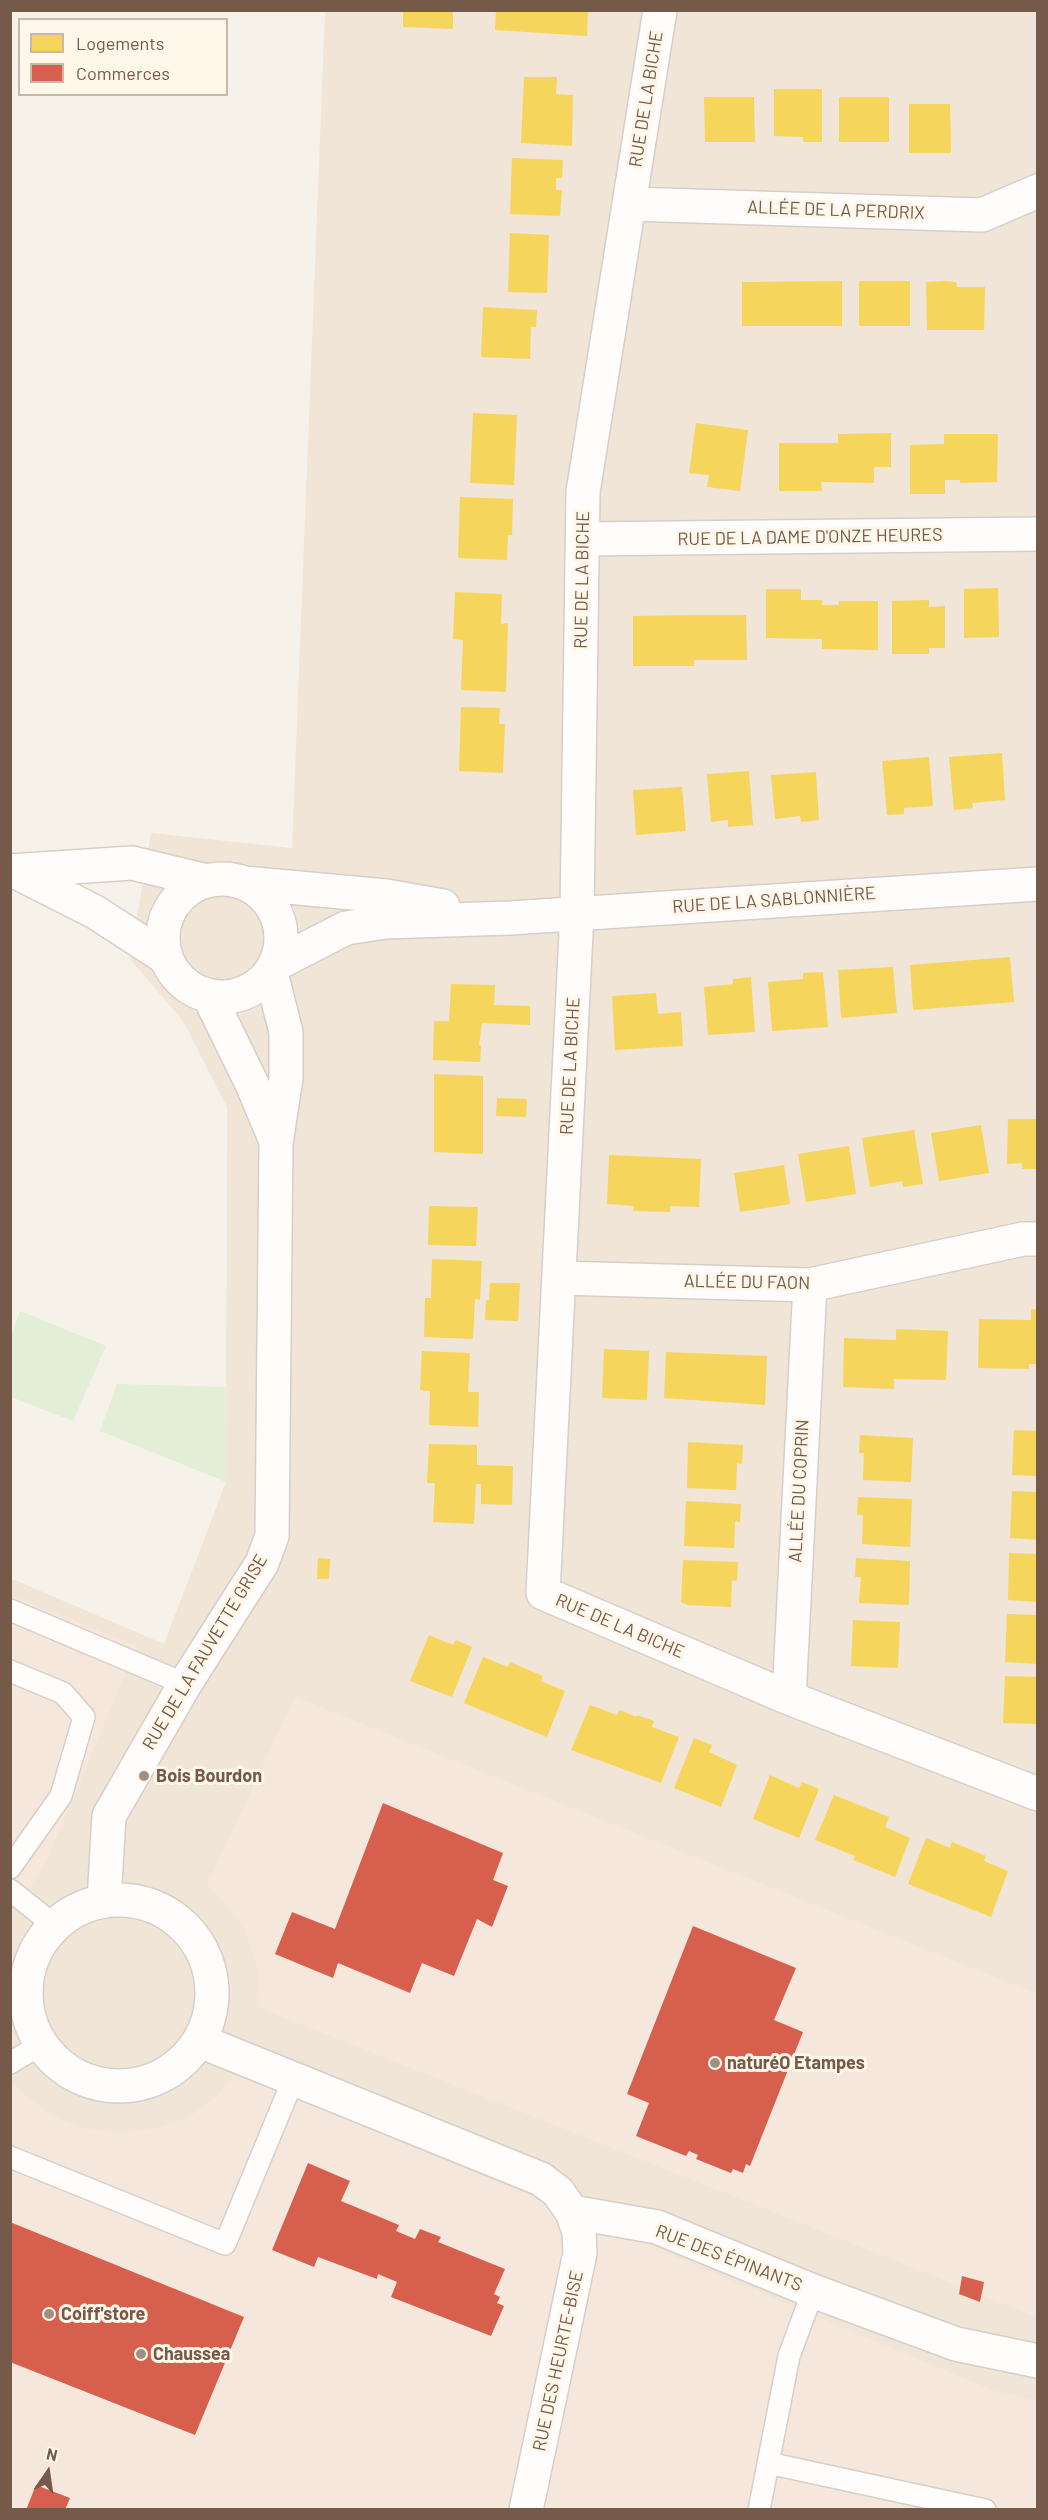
<!DOCTYPE html>
<meta charset="utf-8">
<style>
body{margin:0}
#map{position:relative;width:1048px;height:2520px;overflow:hidden;background:#f6f2ea;font-family:Barlow,sans-serif}
canvas{display:block}
.frame{position:absolute;inset:0;border:12px solid #755a4a;pointer-events:none}
.legend{position:absolute;left:18px;top:18px;width:210px;height:78px;box-sizing:border-box;background:#fff7ea;border:2px solid #c8b8aa;margin:0;padding:8px 10px;list-style:none;font-size:18px;color:#755a4a}
.legend li{display:flex;align-items:center;gap:12px;height:30px}
.legend b{width:30px;border:2px solid #c8b8aa}
.north{position:absolute;left:18px;top:2442px;width:60px;height:60px;-webkit-text-stroke:4px #fff7ea;paint-order:stroke;rotate:13deg;font-size:16px;font-weight:700;line-height:24px;text-align:center;color:#755a4a}
.north::after{content:'';display:block;margin:auto;width:21px;height:27px;background:#755a4a;clip-path:polygon(50% 0,100% 100%,50% 72%,0 100%)}
</style>
<div id="map">
<canvas width="1048" height="2520"></canvas>
<div class="frame"></div>
<ul class="legend">
<li><b style="height:16px;background:#f6d55c"></b>Logements</li>
<li><b style="height:16px;background:#d6604d"></b>Commerces</li>
</ul>
<div class="north">N</div>
</div>
<script>
const c = document.querySelector('canvas').getContext('2d');
c.lineJoin = 'round';
function fill(path, color) {
  c.fillStyle = color;
  c.fill(path, 'evenodd');
}
function strokePath(path, color, width, dash) {
  c.strokeStyle = color;
  c.lineWidth = width;
  c.lineCap = dash ? 'butt' : 'round';
  c.setLineDash(dash || []);
  c.stroke(path);
}
function write(font, color, halo, rows, align = 'center') {
  c.font = font + ' Barlow,sans-serif';
  c.lineWidth = 6;
  c.setLineDash([]);
  c.textBaseline = 'middle';
  c.strokeStyle = halo;
  c.fillStyle = color;
  for (const [text, x, y, turn = 0] of rows) {
    c.save();
    c.translate(x, y);
    c.rotate((+turn || 0) * Math.PI / 180);
    c.textAlign = isNaN(turn) ? turn : align;
    if (halo) c.strokeText(text, 0, 0);
    c.fillText(text, 0, 0);
    c.restore();
  }
}
fill(new Path2D(`
 M 325,11 L 1037,11 L 1037,2509 L 11,2509 L 10,1578 L 164,1644 L 226,1482 L 227,1107 L 183,1021 L 130,959 L 151,833 L 292,848 Z`), '#f0e5d7');
fill(new Path2D(`
 M 11,1595 L 137,1646 L 48,1858 L 26,1895 L 11,1912 Z
 M 295,1697 L 1037,1994 L 1037,2317 L 260,2008 L 259,1973 L 245,1931 L 226,1904 L 207,1885 Z
 M 236,2073 L 992,2390 L 1037,2401 L 1037,2509 L 11,2509 L 10,2078 L 25,2095 L 53,2116 L 86,2129 L 121,2133 L 156,2129 L 189,2117 L 217,2096 Z`), '#f6e7dd');
fill(new Path2D(`
 M 20,1311 L 106,1346 L 73,1421 L 11,1397 L 11,1336 Z
 M 117,1384 L 226,1387 L 226,1482 L 100,1431 Z`), '#e2eed5');
fill(new Path2D(`
 M 403,10 L 453,10 L 453,29 L 403,27 Z
 M 496,10 L 588,10 L 587,36 L 495,30 Z
 M 524,77 L 557,77 L 556,94 L 573,95 L 572,146 L 521,143 Z
 M 774,89 L 822,89 L 822,142 L 803,142 L 803,137 L 774,136 Z
 M 704,97 L 754,97 L 755,142 L 705,142 Z
 M 839,97 L 889,97 L 889,142 L 839,142 Z
 M 909,104 L 950,104 L 951,153 L 909,153 Z
 M 512,158 L 563,160 L 562,178 L 556,178 L 556,190 L 562,190 L 560,216 L 510,214 Z
 M 510,233 L 549,235 L 547,293 L 508,292 Z
 M 842,281 L 842,326 L 742,326 L 742,282 Z
 M 859,281 L 910,281 L 910,326 L 859,326 Z
 M 944,281 L 956,282 L 957,287 L 985,287 L 984,330 L 927,330 L 926,282 Z
 M 483,307 L 537,310 L 536,327 L 531,327 L 530,359 L 481,357 Z
 M 473,413 L 517,415 L 514,485 L 470,483 Z
 M 696,423 L 748,430 L 740,491 L 707,487 L 709,475 L 689,473 Z
 M 891,433 L 891,467 L 874,467 L 874,483 L 821,482 L 822,491 L 779,491 L 779,443 L 838,443 L 838,434 Z
 M 944,434 L 998,434 L 997,482 L 960,483 L 960,480 L 945,480 L 945,494 L 910,494 L 910,445 L 944,444 Z
 M 460,497 L 513,499 L 512,535 L 508,535 L 507,560 L 458,558 Z
 M 998,588 L 999,637 L 964,638 L 964,589 Z
 M 766,589 L 801,589 L 801,600 L 822,600 L 822,605 L 839,605 L 839,601 L 878,601 L 878,650 L 822,649 L 822,639 L 766,638 Z
 M 455,592 L 502,594 L 501,624 L 508,623 L 506,692 L 461,690 L 463,640 L 453,639 Z
 M 929,600 L 929,607 L 945,606 L 945,648 L 929,648 L 929,654 L 892,654 L 892,601 Z
 M 693,615 L 746,615 L 747,660 L 694,660 L 694,666 L 633,666 L 633,616 Z
 M 461,707 L 500,708 L 499,724 L 505,724 L 503,773 L 459,771 Z
 M 1002,753 L 1005,800 L 972,803 L 973,808 L 954,810 L 949,757 Z
 M 929,757 L 933,806 L 904,808 L 904,814 L 887,815 L 882,761 Z
 M 749,771 L 753,825 L 728,827 L 728,820 L 711,822 L 707,774 Z
 M 816,772 L 819,820 L 801,822 L 800,816 L 775,819 L 771,775 Z
 M 682,787 L 686,831 L 636,835 L 633,790 Z
 M 1010,957 L 1014,1002 L 913,1010 L 910,965 Z
 M 893,967 L 897,1013 L 841,1018 L 838,970 Z
 M 823,972 L 828,1027 L 772,1031 L 768,982 L 803,979 L 803,973 Z
 M 751,977 L 755,1032 L 708,1035 L 704,987 L 733,984 L 733,979 Z
 M 451,984 L 495,985 L 494,1005 L 530,1006 L 530,1025 L 482,1023 L 479,1045 L 481,1046 L 480,1062 L 433,1060 L 434,1021 L 449,1021 Z
 M 656,993 L 658,1014 L 681,1012 L 683,1046 L 615,1050 L 612,996 Z
 M 434,1074 L 483,1076 L 483,1154 L 434,1152 Z
 M 497,1098 L 527,1099 L 526,1117 L 496,1116 Z
 M 1008,1119 L 1038,1119 L 1038,1169 L 1022,1169 L 1022,1163 L 1007,1164 Z
 M 981,1125 L 989,1173 L 939,1181 L 931,1133 Z
 M 914,1130 L 923,1184 L 903,1187 L 902,1181 L 870,1187 L 862,1138 Z
 M 849,1146 L 856,1194 L 806,1202 L 798,1154 Z
 M 609,1155 L 701,1159 L 699,1207 L 670,1206 L 670,1212 L 633,1211 L 634,1206 L 607,1204 Z
 M 784,1165 L 790,1204 L 740,1212 L 734,1173 Z
 M 429,1206 L 478,1207 L 476,1246 L 428,1245 Z
 M 432,1259 L 482,1261 L 480,1300 L 475,1299 L 473,1339 L 424,1337 L 425,1298 L 431,1298 Z
 M 490,1283 L 520,1283 L 518,1321 L 485,1320 L 486,1300 L 489,1300 Z
 M 1031,1309 L 1038,1310 L 1038,1364 L 1029,1364 L 1029,1369 L 978,1368 L 979,1319 L 1031,1320 Z
 M 896,1329 L 948,1331 L 946,1380 L 894,1379 L 894,1389 L 843,1387 L 844,1338 L 896,1340 Z
 M 604,1349 L 649,1351 L 647,1400 L 602,1398 Z
 M 422,1351 L 470,1353 L 468,1392 L 479,1392 L 478,1427 L 429,1425 L 430,1391 L 420,1390 Z
 M 666,1352 L 767,1356 L 765,1405 L 664,1398 Z
 M 1014,1430 L 1038,1431 L 1038,1476 L 1012,1475 Z
 M 860,1435 L 913,1438 L 911,1482 L 863,1480 L 864,1453 L 859,1453 Z
 M 688,1442 L 743,1445 L 742,1464 L 737,1463 L 736,1490 L 687,1488 Z
 M 429,1444 L 477,1445 L 477,1465 L 513,1466 L 512,1505 L 481,1504 L 481,1484 L 476,1484 L 474,1524 L 433,1522 L 435,1483 L 427,1483 Z
 M 1012,1491 L 1038,1492 L 1038,1540 L 1010,1538 Z
 M 858,1497 L 912,1499 L 910,1547 L 862,1544 L 863,1515 L 857,1515 Z
 M 686,1501 L 741,1504 L 740,1522 L 735,1521 L 734,1548 L 684,1546 Z
 M 1009,1553 L 1038,1554 L 1038,1602 L 1008,1600 Z
 M 318,1558 L 330,1559 L 329,1579 L 317,1579 Z
 M 856,1558 L 910,1561 L 909,1605 L 859,1603 L 861,1577 L 855,1577 Z
 M 683,1560 L 738,1562 L 737,1581 L 732,1580 L 731,1607 L 687,1605 L 681,1602 Z
 M 1007,1614 L 1038,1615 L 1038,1664 L 1005,1662 Z
 M 853,1620 L 900,1622 L 898,1668 L 851,1666 Z
 M 429,1635 L 453,1645 L 456,1640 L 472,1647 L 452,1697 L 410,1681 Z
 M 483,1657 L 508,1667 L 510,1662 L 543,1676 L 541,1681 L 565,1691 L 547,1737 L 464,1703 Z
 M 1005,1676 L 1038,1677 L 1038,1724 L 1003,1723 Z
 M 590,1705 L 617,1715 L 619,1710 L 637,1717 L 637,1715 L 654,1721 L 652,1727 L 679,1737 L 661,1783 L 571,1750 Z
 M 694,1738 L 712,1745 L 709,1752 L 737,1765 L 721,1807 L 674,1788 Z
 M 770,1775 L 799,1788 L 802,1782 L 819,1789 L 799,1838 L 753,1819 Z
 M 834,1795 L 889,1817 L 885,1827 L 910,1838 L 895,1877 L 853,1860 L 855,1856 L 815,1840 Z
 M 926,1838 L 950,1848 L 952,1842 L 986,1856 L 984,1861 L 1008,1871 L 991,1917 L 908,1884 Z`), '#f6d55c');
fill(new Path2D(`
 M 383,1803 L 503,1853 L 493,1880 L 508,1886 L 492,1927 L 477,1919 L 454,1976 L 422,1963 L 410,1993 L 338,1963 L 333,1978 L 275,1954 L 292,1912 L 335,1929 Z
 M 693,1926 L 796,1968 L 774,2020 L 803,2032 L 750,2166 L 746,2164 L 743,2173 L 733,2169 L 731,2173 L 696,2159 L 698,2155 L 689,2151 L 686,2156 L 636,2136 L 649,2103 L 627,2094 Z
 M 308,2163 L 350,2181 L 341,2201 L 399,2225 L 396,2231 L 415,2239 L 420,2229 L 441,2237 L 438,2242 L 505,2269 L 494,2294 L 500,2297 L 497,2303 L 504,2306 L 491,2336 L 391,2297 L 397,2282 L 378,2274 L 377,2279 L 318,2257 L 314,2267 L 272,2250 Z
 M 10,2222 L 244,2317 L 195,2435 L 10,2362 Z
 M 962,2276 L 984,2282 L 980,2302 L 959,2294 Z
 M 36,2485 L 70,2498 L 65,2510 L 26,2510 Z`), '#d6604d');
const lane = new Path2D(`
 M 10,1610 L 185,1684
 M 10,1671 L 63,1693 L 84,1717 L 61,1796 L 10,1868
 M 10,1890 L 54,1925
 M 10,2063 L 40,2045
 M 10,2157 L 225,2244 L 293,2080
 M 768,2463 L 985,2510
 M 759,2510 L 789,2356 L 813,2291`);
const street = new Path2D(`
 M 660,10 L 583,492 L 577,913 L 543,1593 L 789,1698 L 1038,1794
 M 630,204 L 982,215 L 1038,191
 M 583,539 L 1038,534
 M 10,871 L 132,863 L 207,881
 M 16,872 L 95,912 L 166,958
 M163 938a59 59 0 1 1 118 0a59 59 0 1 1-118 0Z
 M 244,883 L 386,896 L 443,906
 M 276,964 L 346,928 L 385,922 L 510,918 L 1038,884
 M 209,996 L 252,1084 L 276,1141
 M 559,1278 L 810,1285 L 1023,1239 L 1038,1239
 M 789,1698 L 810,1285
 M26 1993a93 93 0 1 1 186 0a93 93 0 1 1-186 0Z
 M 104,1901 L 109,1816 L 185,1684 L 262,1563 L 272,1536 L 276,1143 L 286,1078 L 286,1032 L 271,973
 M 200,2041 L 541,2179 L 558,2192 L 572,2212 L 657,2227 L 813,2291 L 956,2344 L 1038,2361
 M 526,2510 L 580,2253 L 579,2232 L 572,2212`);
strokePath(lane, '#d6cfc8', 24);
strokePath(street, '#d6cfc8', 36);
strokePath(lane, '#fefdfc', 21);
strokePath(street, '#fefdfc', 33);
for (const [x, y, r, color] of [
 [144,1776,6,"#a28f82"],
 [715,2063,6,"#a28f82"],
 [49,2314,6,"#a28f82"],
 [141,2354,6,"#a28f82"]
]) {
  const dot = new Path2D();
  dot.arc(x, y, r, 0, 2 * Math.PI);
  c.fillStyle = color;
  c.fill(dot);
  strokePath(dot, '#fff7ea', 2);
}
write('18px', '#755a4a', '#fff7ea', [
 ["RUE DE LA BICHE",646,99,-81],
 ["ALLÉE DE LA PERDRIX",836,210,2],
 ["RUE DE LA DAME D'ONZE HEURES",810,537,-1],
 ["RUE DE LA BICHE",582,580,-89],
 ["RUE DE LA SABLONNIÈRE",774,900,-4],
 ["RUE DE LA BICHE",570,1066,-87],
 ["ALLÉE DU FAON",747,1282,1],
 ["ALLÉE DU COPRIN",799,1491,-87],
 ["RUE DE LA BICHE",620,1626,23],
 ["RUE DE LA FAUVETTE GRISE",205,1652,-59],
 ["RUE DES ÉPINANTS",729,2258,21],
 ["RUE DES HEURTE-BISE",558,2361,-78]
]);
write('bold 18px', '#755a4a', '#fff7ea', [
 ["Bois Bourdon",156,1776],
 ["naturéO Etampes",727,2063],
 ["Coiff'store",61,2314],
 ["Chaussea",153,2354]
], 'left');
</script>
